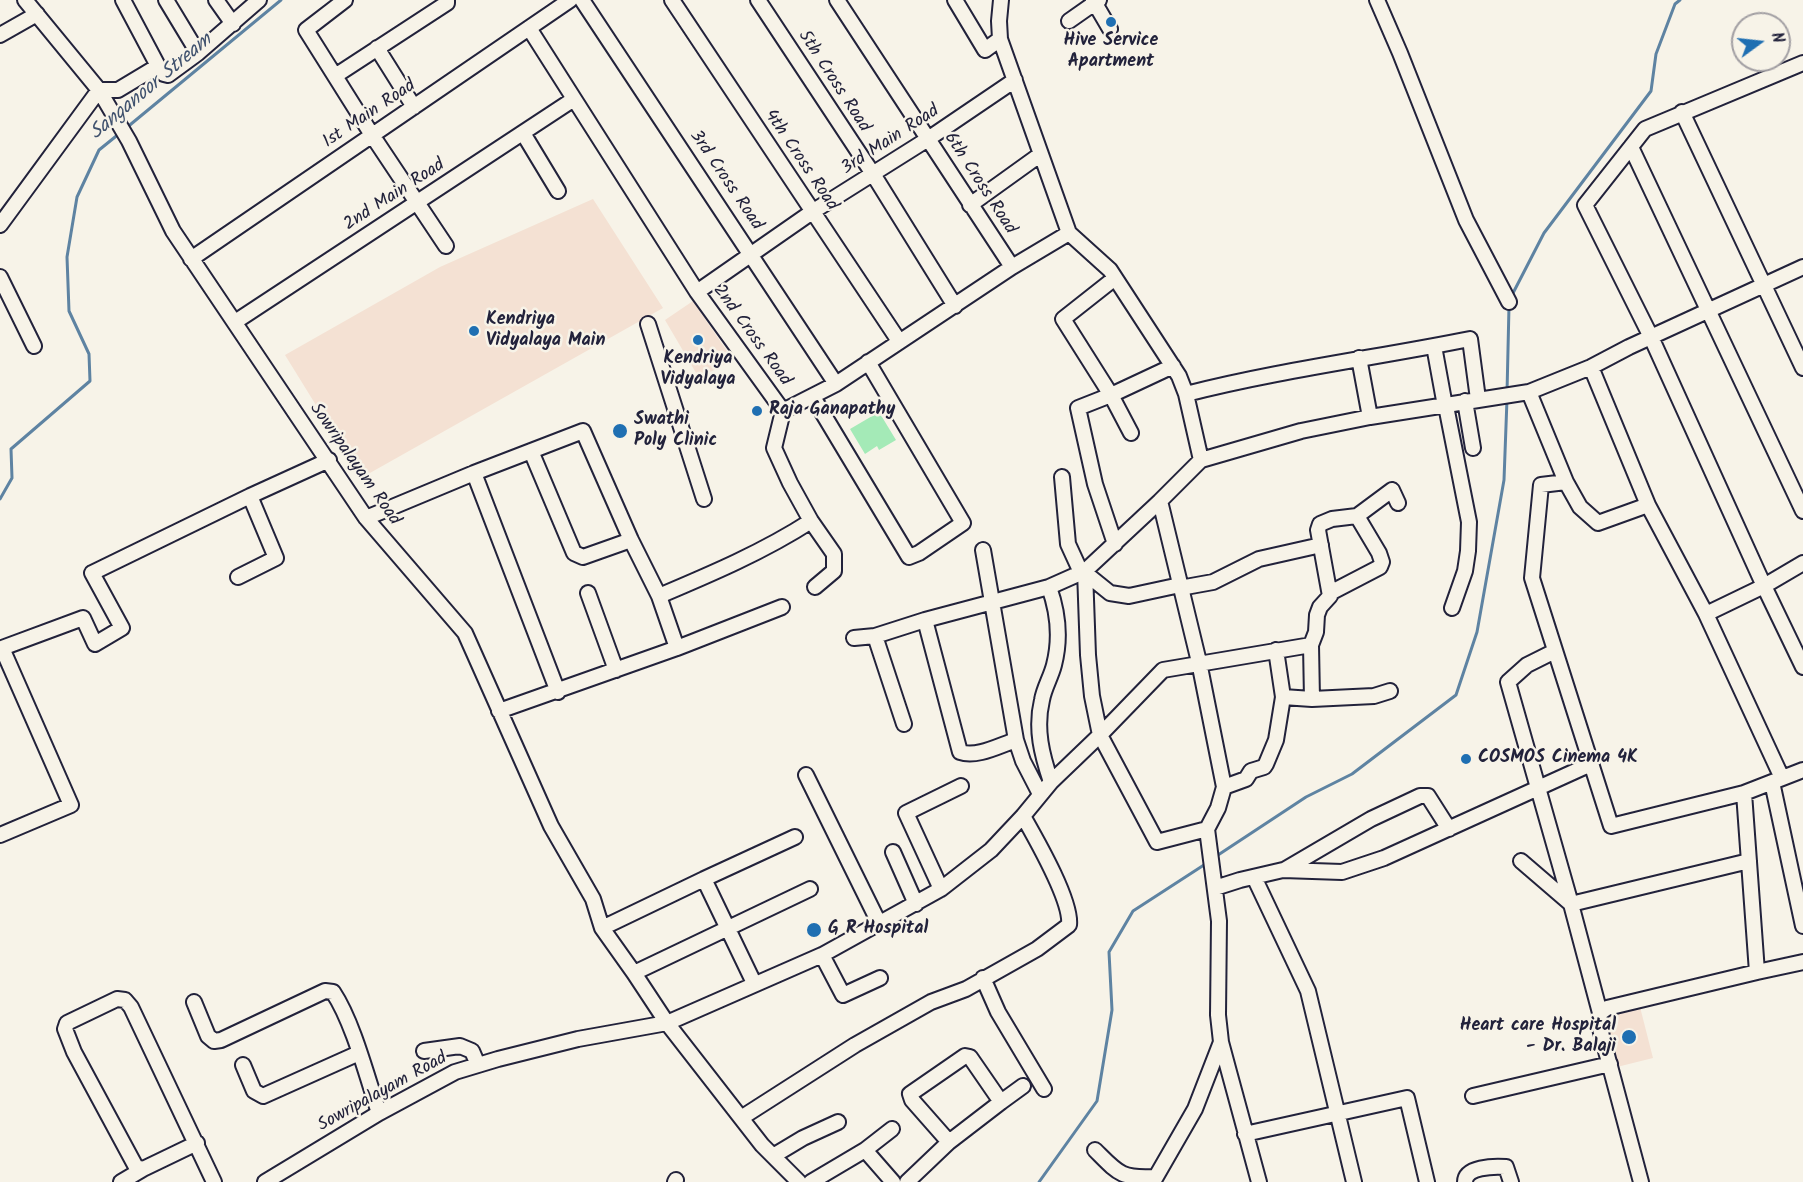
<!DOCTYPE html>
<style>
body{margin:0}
#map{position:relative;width:1803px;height:1182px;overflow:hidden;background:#f7f3e8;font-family:Kalam,sans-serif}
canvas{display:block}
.north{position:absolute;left:1731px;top:12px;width:60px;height:60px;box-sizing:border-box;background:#f7f3e8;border:2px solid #a29fa3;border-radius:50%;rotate:75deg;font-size:16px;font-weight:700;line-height:24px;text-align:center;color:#22223b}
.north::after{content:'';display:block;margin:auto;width:21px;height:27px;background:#1f6fb2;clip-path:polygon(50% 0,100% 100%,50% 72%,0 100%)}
</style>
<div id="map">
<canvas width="1803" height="1182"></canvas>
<div class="north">N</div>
</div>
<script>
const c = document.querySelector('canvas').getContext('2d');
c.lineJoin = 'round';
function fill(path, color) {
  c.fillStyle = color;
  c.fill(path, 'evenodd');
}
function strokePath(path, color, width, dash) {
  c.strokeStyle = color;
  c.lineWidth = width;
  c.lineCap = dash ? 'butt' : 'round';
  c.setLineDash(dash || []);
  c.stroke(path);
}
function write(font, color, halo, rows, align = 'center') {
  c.font = font + ' Kalam,sans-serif';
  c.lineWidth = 5;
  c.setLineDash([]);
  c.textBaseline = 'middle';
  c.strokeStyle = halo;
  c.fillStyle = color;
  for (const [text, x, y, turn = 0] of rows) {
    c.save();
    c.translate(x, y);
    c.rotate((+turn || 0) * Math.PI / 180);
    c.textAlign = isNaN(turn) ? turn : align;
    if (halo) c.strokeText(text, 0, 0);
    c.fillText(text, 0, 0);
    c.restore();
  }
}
fill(new Path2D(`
 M 593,199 L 663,308 L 361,478 L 285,355 L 440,267 Z
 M 693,301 L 733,360 L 699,378 L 665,320 Z
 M 1640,1007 L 1653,1058 L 1617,1067 L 1604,1017 Z`), '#f4e1d3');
fill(new Path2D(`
 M 879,412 L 896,440 L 879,450 L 877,446 L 865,454 L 850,429 Z`), '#a4eab7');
strokePath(new Path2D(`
 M 125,129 L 281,0
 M 1511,297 L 1544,233 L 1651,91 L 1656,54 L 1675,4 L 1680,0
 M 1507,393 L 1509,306
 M 0,499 L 12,478 L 11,449 L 90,381 L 89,354 L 69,311 L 67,257 L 77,197 L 99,150 L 120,133
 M 1215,857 L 1306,797 L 1352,774 L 1456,695 L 1477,632 L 1504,480 L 1507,399
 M 1039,1182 L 1097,1101 L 1112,1010 L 1109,952 L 1133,911 L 1207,863`), '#5e83a2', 3);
const minor = new Path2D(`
 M 25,0 L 99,90 L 129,141 L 173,231 L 366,518 L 465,633 L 551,826 L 593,899 L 602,928 L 634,973 L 667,1023 L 762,1145 L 799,1182
 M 123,0 L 158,66 L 164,74 L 168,75 L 198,53 L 259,0
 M 166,0 L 198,53
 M 216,0 L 233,24
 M 345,0 L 306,30 L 372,135 L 446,246
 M 582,0 L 836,384
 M 672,0 L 899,341
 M 758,0 L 873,174 L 955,306
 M 837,0 L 1012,267
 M 955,0 L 985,50 L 1000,39
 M 1001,0 L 999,21 L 1000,39 L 1069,233 L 1110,270 L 1179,376 L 1186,394 L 1201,460 L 1160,501 L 1199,662 L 1224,787 L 1218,808 L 1207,829 L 1219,921 L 1218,1015 L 1221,1042 L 1228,1068 L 1259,1182
 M 1093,0 L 1110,29
 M 1377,0 L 1400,53 L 1466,220 L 1509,302
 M 1069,21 L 1099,0
 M 529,28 L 697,292 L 783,411 L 836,384 L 1012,267 L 1069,233
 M 0,35 L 37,14
 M 377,48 L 414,107
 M 1803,63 L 1645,129 L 1585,205 L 1651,337 L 1764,586 L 1803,563
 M 335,76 L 447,3 L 447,0
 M 1682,112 L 1803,368
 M 523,133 L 558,191
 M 1631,147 L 1803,511
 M 970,205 L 1041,154
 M 0,225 L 99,90 L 118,90 L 158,66
 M 191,259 L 570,0
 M 1803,267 L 1629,347 L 1591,367 L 1529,392 L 1566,482 L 1580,507 L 1598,523 L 1648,505 L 1706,614 L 1764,586 L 1803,667
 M 0,277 L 34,346
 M 1115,278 L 1063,319 L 1111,395 L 1131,433
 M 697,292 L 812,212 L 928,139 L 1015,80
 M 235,322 L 574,99
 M 648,324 L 704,499
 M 1434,346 L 1445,406
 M 1359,358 L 1370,417
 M 1591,367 L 1648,505
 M 1186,394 C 1280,370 1375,358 1470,339 L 1478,399
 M 813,397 L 909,557 L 919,553 L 963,523 L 868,362
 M 1465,401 L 1473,448
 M 1446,406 L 1469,522 L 1468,551 L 1465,571 L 1452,608
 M 783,411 L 774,448 L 790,483 L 811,521 L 834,554 L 834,571 L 815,587
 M 531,451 L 574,553 L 583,557 L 631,540
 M 1201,460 L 1301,431 L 1370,417 L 1529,392
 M 474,473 L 558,692
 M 1062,477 L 1068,544 L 1079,568 L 1110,593 L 1129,596 L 1180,585
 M 1566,482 L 1541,485 L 1532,578 L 1611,826 L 1744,793
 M 366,518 L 474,473 L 583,431 L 631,540 L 659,596
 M 1115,544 L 1095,484 L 1078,408 L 1111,395 L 1173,366
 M 983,550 L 1016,740 L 1023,761 L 1040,794
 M 1085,571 L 1088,655 L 1092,696 L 1100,735 L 1157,842 L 1207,829
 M 238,577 L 276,558 L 250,496
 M 1049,587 C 1058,612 1061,638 1054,665 C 1051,677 1044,688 1042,700 C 1035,729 1042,755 1051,782
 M 1180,588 L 1213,582 L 1259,559 L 1321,545
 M 588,593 L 616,670
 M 1330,593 L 1380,567 L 1382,562 L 1379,553 L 1357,516
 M 782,607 L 677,648 L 659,596 C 711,574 763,552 811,521
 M 1706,614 L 1782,778
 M 925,620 L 960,752 C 977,758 1000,745 1016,740
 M 875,636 L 904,724
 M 854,638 L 875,636 L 925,620 L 1049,587 L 1085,571 L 1160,501
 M 1311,645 L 1316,632 L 1317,615 L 1320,607 L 1330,596 L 1318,530 L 1320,524 L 1332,519 L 1357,516 L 1392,490 L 1398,503
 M 1276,650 L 1283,697
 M 1555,651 L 1527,665 L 1508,682 L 1571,904 L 1749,861
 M 1312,699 L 1374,696 L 1390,691
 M 499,711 L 677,648
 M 1803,770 L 1744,793 L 1757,972 L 1803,962
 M 806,775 L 879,923
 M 1772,782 L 1803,926
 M 0,835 L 71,805 L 2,648 L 83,618 L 95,644 L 122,628 L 92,573 L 250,496 L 329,460
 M 893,852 L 916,904
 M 1521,861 L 1571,904 L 1600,1013
 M 1284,870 L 1371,819 L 1420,796 L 1428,796 L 1449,829
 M 1254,877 L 1308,991 L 1354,1182
 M 704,879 L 795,837
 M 1215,888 L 1240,880 L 1283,870 L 1342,872 L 1384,858 L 1591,764
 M 941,889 L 906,813 L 961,786
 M 602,928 L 704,879 L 754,983
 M 822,955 L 843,995 L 880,978
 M 634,973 L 810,889
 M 983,978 L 998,1012 L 1044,1089
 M 194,1002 L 208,1036 L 214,1041 L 221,1040 L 325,991 L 333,992 C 353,1022 367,1077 379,1113
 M 424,1051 L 460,1046 L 472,1051 L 478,1065
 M 243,1065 L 254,1091 L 263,1096 L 359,1053
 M 1473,1096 L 1610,1064
 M 1001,1102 L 1023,1086
 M 741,1118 L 855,1045 L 931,1002 L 966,989 L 1037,949 L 1069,925 C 1072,901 1036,839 1023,816
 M 892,1129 L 865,1150 L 893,1182
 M 1245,1134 L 1407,1098 L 1427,1182
 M 197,1143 L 143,1169 L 136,1167 L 74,1052 L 65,1029 L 67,1023 L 117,999 L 125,1000 L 131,1007 L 214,1182
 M 1095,1150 C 1118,1173 1121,1179 1155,1177
 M 773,1156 L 803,1138 L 838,1122
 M 121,1182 L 143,1169
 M 265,1182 L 379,1113 L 455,1072 L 498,1059 L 578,1039 L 667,1023 L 822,955 L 941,889 L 991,850 L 1023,816 L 1051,782 L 1100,735 L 1163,670 L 1311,645 L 1312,699 L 1283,697 L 1276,740 L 1266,764 L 1264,767 L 1251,771 L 1246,779 L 1224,787
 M 675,1182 L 676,1180
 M 811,1182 L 865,1150
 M 907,1182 L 949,1142 L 1001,1102 L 970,1057 L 965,1056 L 910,1094 L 912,1100 L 949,1142
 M 1153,1182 L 1195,1109 L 1221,1042
 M 1465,1182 C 1465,1167 1493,1166 1506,1167 L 1511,1182
 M 1641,1182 L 1599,1025 L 1600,1013 L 1607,1008 L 1757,972`);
strokePath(minor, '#22223b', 18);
strokePath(minor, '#f7f3e8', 14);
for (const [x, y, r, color] of [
 [1111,22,6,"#1f6fb2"],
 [474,331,6,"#1f6fb2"],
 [698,340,6,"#1f6fb2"],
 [757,411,6,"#1f6fb2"],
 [620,431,8,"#1f6fb2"],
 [1466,759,6,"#1f6fb2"],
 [814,930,8,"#1f6fb2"],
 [1629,1037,8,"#1f6fb2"]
]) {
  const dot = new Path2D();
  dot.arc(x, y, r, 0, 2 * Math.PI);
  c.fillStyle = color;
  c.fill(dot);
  strokePath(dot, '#f7f3e8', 2);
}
write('bold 18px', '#22223b', '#f7f3e8', [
 ["Hive Service",1111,42,"center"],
 ["Apartment",1111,63,"center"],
 ["Kendriya",486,321],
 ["Vidyalaya Main",486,342],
 ["Kendriya",698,360,"center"],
 ["Vidyalaya",698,381,"center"],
 ["Raja Ganapathy",769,411],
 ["Swathi",634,421],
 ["Poly Clinic",634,442],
 ["COSMOS Cinema 4K",1478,759],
 ["G R Hospital",828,930],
 ["Heart care Hospital",1616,1027,"right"],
 ["- Dr. Balaji",1616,1048,"right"]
], 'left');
write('18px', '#22223b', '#f7f3e8', [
 ["5th Cross Road",833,82,57],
 ["1st Main Road",370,115,-34],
 ["3rd Main Road",891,141,-33],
 ["4th Cross Road",800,161,56],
 ["3rd Cross Road",725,181,56],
 ["6th Cross Road",979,184,57],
 ["2nd Main Road",395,196,-33],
 ["2nd Cross Road",751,336,54],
 ["Sowripalayam Road",354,465,55],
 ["Sowripalayam Road",383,1093,-29]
]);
write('italic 20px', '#40526e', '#f7f3e8', [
 ["Sanganoor Stream",152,88,-40]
]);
</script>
